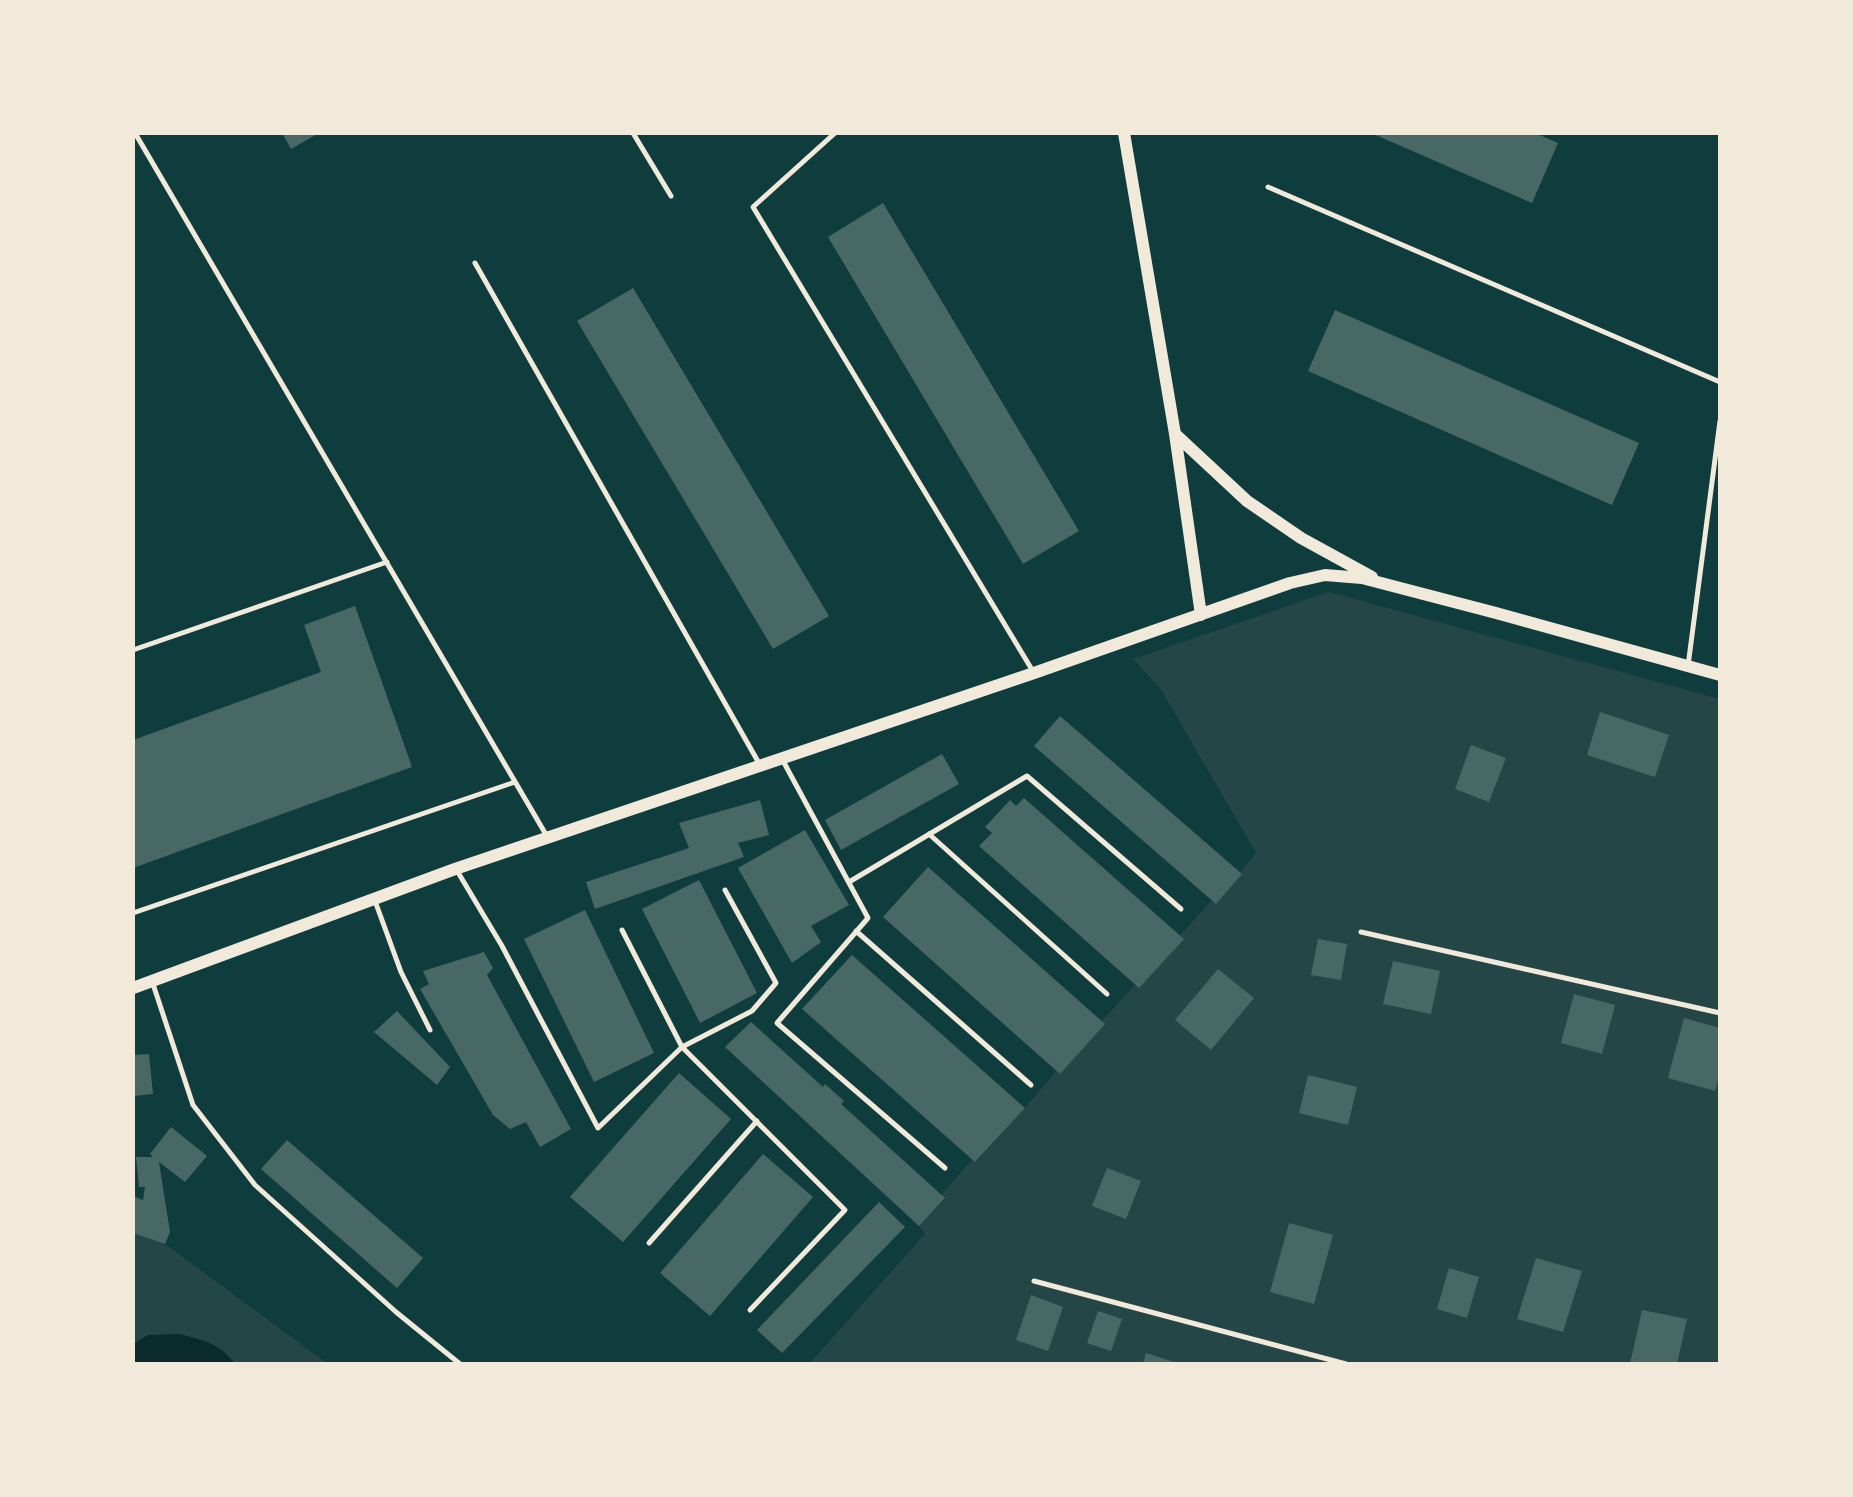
<!DOCTYPE html>
<style>
body{margin:0}
#map{position:relative;width:1853px;height:1497px;overflow:hidden;background:#0f3d3e;font-family:Bitter,serif}
canvas{display:block}
.frame{position:absolute;inset:0;border:135px solid #f1e9da;pointer-events:none}
</style>
<div id="map">
<canvas width="1853" height="1497"></canvas>
<div class="frame"></div>
</div>
<script>
const c = document.querySelector('canvas').getContext('2d');
c.lineJoin = 'round';
function fill(path, color) {
  c.fillStyle = color;
  c.fill(path, 'evenodd');
}
function strokePath(path, color, width, dash) {
  c.strokeStyle = color;
  c.lineWidth = width;
  c.lineCap = dash ? 'butt' : 'round';
  c.setLineDash(dash || []);
  c.stroke(path);
}
fill(new Path2D(`
 M 1329,592 L 1720,699 L 1720,1364 L 809,1364 L 925,1234 L 917,1223 L 920,1225 L 945,1199 L 941,1195 L 972,1160 L 976,1162 L 1025,1108 L 1056,1071 L 1060,1074 L 1101,1022 L 1212,900 L 1217,903 L 1242,874 L 1240,872 L 1256,853 L 1160,688 L 1133,659 Z
 M 133,1233 L 165,1244 L 328,1364 L 133,1364 Z`), '#244646');
fill(new Path2D(`
 M 179,1334 C 201,1339 221,1344 235,1364 L 133,1364 L 133,1344 L 148,1335 Z`), '#0a2a2b');
fill(new Path2D(`
 M 282,133 L 319,133 L 291,149 Z
 M 1371,133 L 1535,133 L 1558,143 L 1532,203 Z
 M 883,203 L 1079,531 L 1023,564 L 828,237 Z
 M 633,288 L 829,616 L 773,649 L 577,321 Z
 M 1335,310 L 1639,443 L 1612,505 L 1308,371 Z
 M 355,606 L 412,767 L 133,868 L 133,740 L 321,672 L 304,625 Z
 M 1600,712 L 1669,735 L 1655,777 L 1587,755 Z
 M 1060,716 L 1242,874 L 1216,904 L 1034,746 Z
 M 1471,745 L 1506,758 L 1489,802 L 1455,789 Z
 M 942,754 L 959,784 L 841,850 L 825,820 Z
 M 1024,798 L 1184,939 L 1139,988 L 979,846 L 992,833 L 985,827 L 1010,800 L 1016,806 Z
 M 760,800 L 769,835 L 738,843 L 744,857 L 595,909 L 586,882 L 689,848 L 679,823 Z
 M 805,830 L 849,905 L 811,926 L 821,942 L 792,963 L 738,868 Z
 M 928,867 L 1105,1024 L 1060,1074 L 883,917 Z
 M 699,880 L 757,993 L 700,1023 L 642,909 Z
 M 585,910 L 654,1053 L 594,1082 L 524,939 Z
 M 1318,939 L 1347,944 L 1341,980 L 1311,975 Z
 M 484,952 L 493,968 L 487,975 L 571,1129 L 540,1147 L 526,1122 L 510,1129 L 493,1115 L 420,989 L 429,984 L 423,971 Z
 M 852,955 L 1025,1108 L 975,1162 L 802,1009 Z
 M 1393,961 L 1440,971 L 1431,1014 L 1383,1004 Z
 M 1218,969 L 1254,998 L 1211,1050 L 1175,1020 Z
 M 1574,994 L 1615,1005 L 1602,1054 L 1561,1043 Z
 M 397,1011 L 450,1067 L 437,1085 L 374,1032 Z
 M 1684,1018 L 1720,1028 L 1720,1074 L 1715,1091 L 1668,1078 Z
 M 751,1022 L 823,1087 L 825,1084 L 844,1101 L 841,1104 L 945,1198 L 919,1226 L 725,1047 Z
 M 149,1054 L 153,1094 L 133,1096 L 133,1055 Z
 M 679,1073 L 731,1119 L 623,1242 L 570,1197 Z
 M 1308,1075 L 1357,1087 L 1348,1125 L 1299,1113 Z
 M 171,1127 L 207,1156 L 185,1182 L 159,1162 L 170,1232 L 165,1244 L 133,1233 L 133,1196 L 143,1200 L 145,1187 L 139,1187 L 136,1157 L 153,1157 L 150,1154 Z
 M 287,1140 L 423,1258 L 397,1288 L 261,1169 Z
 M 763,1154 L 813,1197 L 710,1316 L 660,1273 Z
 M 1107,1168 L 1141,1181 L 1126,1219 L 1092,1206 Z
 M 879,1202 L 905,1227 L 782,1353 L 757,1330 Z
 M 1289,1223 L 1333,1235 L 1314,1304 L 1270,1292 Z
 M 1536,1258 L 1582,1271 L 1563,1332 L 1517,1319 Z
 M 1449,1268 L 1479,1277 L 1467,1318 L 1437,1309 Z
 M 1031,1295 L 1063,1307 L 1048,1351 L 1016,1340 Z
 M 1642,1310 L 1687,1319 L 1677,1364 L 1630,1364 Z
 M 1098,1311 L 1122,1319 L 1111,1351 L 1087,1343 Z
 M 1146,1353 L 1177,1363 L 1177,1364 L 1143,1364 Z`), '#486865');
strokePath(new Path2D(`
 M 135,133 L 548,838
 M 633,133 L 671,196
 M 835,133 L 753,207 L 1034,673
 M 1268,187 L 1720,382
 M 475,263 L 760,765
 M 133,650 L 387,562
 M 1688,666 L 1720,421
 M 782,759 L 868,918 L 777,1023 L 945,1168
 M 929,834 L 1107,994
 M 456,869 L 502,946 L 598,1128 L 682,1047 L 845,1210 L 750,1310
 M 849,882 L 1027,776 L 1181,909
 M 375,901 L 401,972 L 430,1030
 M 133,913 L 515,782
 M 622,930 L 682,1047 L 752,1011 L 776,983 L 725,890
 M 856,931 L 1031,1085
 M 1361,932 L 1720,1013
 M 152,981 L 193,1105 L 255,1185 L 396,1312 L 460,1364
 M 649,1243 L 757,1121
 M 1034,1281 L 1346,1364`), '#f1e9da', 5);
strokePath(new Path2D(`
 M 1124,133 L 1175,434 L 1201,615
 M 1175,434 L 1247,501 L 1301,538 L 1372,577
 M 133,988 L 455,869 L 1034,673 L 1290,583 L 1325,575 L 1362,578 L 1496,613 L 1720,675`), '#f1e9da', 12);
</script>
